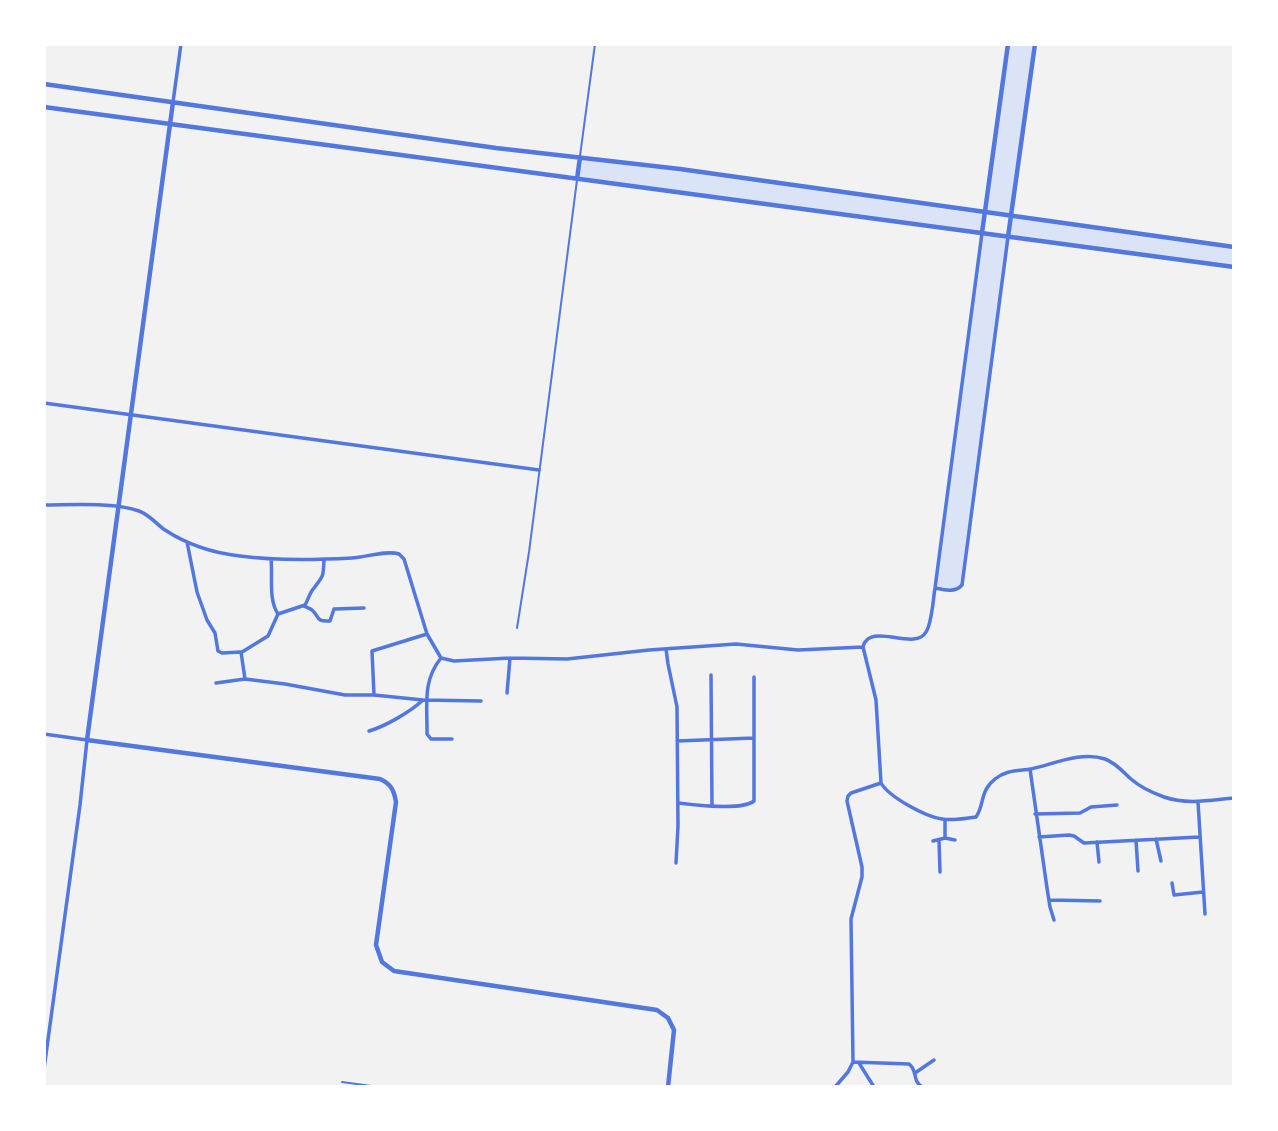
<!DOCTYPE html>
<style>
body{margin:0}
#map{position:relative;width:1278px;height:1131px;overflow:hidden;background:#f2f2f2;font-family:"Open Sans",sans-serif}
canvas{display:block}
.frame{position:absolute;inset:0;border:46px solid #fff;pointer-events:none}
</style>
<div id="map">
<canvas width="1278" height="1131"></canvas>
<div class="frame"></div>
</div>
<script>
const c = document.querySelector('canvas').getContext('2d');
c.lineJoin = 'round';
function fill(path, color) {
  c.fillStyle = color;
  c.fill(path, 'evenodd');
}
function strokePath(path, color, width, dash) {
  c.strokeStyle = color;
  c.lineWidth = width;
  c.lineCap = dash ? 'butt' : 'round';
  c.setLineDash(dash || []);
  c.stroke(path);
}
fill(new Path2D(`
 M 1008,44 L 1034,44 L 1011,216 L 1234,247 L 1234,267 L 1008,237 L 962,585 L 958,589 L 935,588 L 982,234 L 577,179 L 580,157 L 984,212 ZM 985,213 L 1010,216 L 1008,237 L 983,233 Z`), '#dbe4f7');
strokePath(new Path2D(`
 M 580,156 L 595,44
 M 517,628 L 529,552 L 577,180
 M 342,1082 L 379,1087`), '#5277de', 2);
strokePath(new Path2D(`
 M 173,102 L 181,44
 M 44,403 L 539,470
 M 44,505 C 71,505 115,502 139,511 C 150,515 156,524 165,530 C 188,545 213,553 240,556 C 277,561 315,560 352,558 C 366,557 387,550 399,554 L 404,559 L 427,634 L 441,658 L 454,661 L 510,658 L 567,659 L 649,650 L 736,644 L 798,650 L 863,647 C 869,621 915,652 926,632 C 932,623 933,600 935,588 L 982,233
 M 187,542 L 197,592 L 207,620 L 215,633 L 218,651 L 222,653 L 241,652 L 245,679 L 285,684 L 345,695 L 374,695 L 423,700 L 481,701
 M 271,559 C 273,576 268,599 278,614
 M 935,588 C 944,590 955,593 962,585 L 1008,237
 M 303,606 C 304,606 311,609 312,610 C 320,617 315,622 330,621 L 334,609 L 364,608
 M 863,647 L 876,700 L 881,783 C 889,797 926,817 942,819 C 953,821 965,818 976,817 C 985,804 979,792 995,779 C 1006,770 1017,771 1031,769 C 1054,764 1081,751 1105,759 C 1116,763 1123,772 1131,779 C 1140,787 1153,793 1164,797 C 1187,805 1211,800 1234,798
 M 666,649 L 668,664 L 677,707 L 678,826 L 676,863
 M 242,652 L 268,636 L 278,614 L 305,605 C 308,600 310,592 314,588 C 324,575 323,577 324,560
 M 441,658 C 423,680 427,703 427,730 L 427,734 L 431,739 L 452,739
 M 711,675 L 712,806
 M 216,683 L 245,679
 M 507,693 L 510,658
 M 374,695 L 372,651 L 427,634
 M 369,731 C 386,726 410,712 423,700
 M 44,734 L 87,740 L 80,805 L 44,1069
 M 677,741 L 754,738
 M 1030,769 L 1047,888 L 1050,907 L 1054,920
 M 1198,802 L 1205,914
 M 678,803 C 695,805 741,811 754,801 L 754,677
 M 1035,814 L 1080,813 L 1091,807 L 1117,805
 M 945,820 L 945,838 L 955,840
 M 1039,837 L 1069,835 L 1074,836 L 1084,843 L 1199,837
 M 1156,839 L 1161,861
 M 939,840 L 940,872
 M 1136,840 L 1138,871
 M 933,841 L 945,838
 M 1097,842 L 1099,862
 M 1172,883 L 1174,895 L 1203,892
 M 1049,900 L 1100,901
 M 853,1062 L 909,1064 C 918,1070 912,1083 923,1087
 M 859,1063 L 874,1087
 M 915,1073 L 934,1060
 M 44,1085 L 46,1087
 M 835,1087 L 848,1072 L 853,1062 L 851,919 L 862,877 L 862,867 L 847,801 L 848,796 L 851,793 L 881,783
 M 944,1087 L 962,1087`), '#5277de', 3.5);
strokePath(new Path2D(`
 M 44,84 L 496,148 L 680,169 L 1234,247
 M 173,102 L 87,740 L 380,779 C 391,784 394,790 396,802 L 376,945 L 382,962 L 394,971 L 657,1010 L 668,1018 L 674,1030 L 668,1087
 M 44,107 L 1234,267
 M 577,179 L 580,157
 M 982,233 L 1008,44
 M 1008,237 L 1035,44`), '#5277de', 4.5);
</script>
